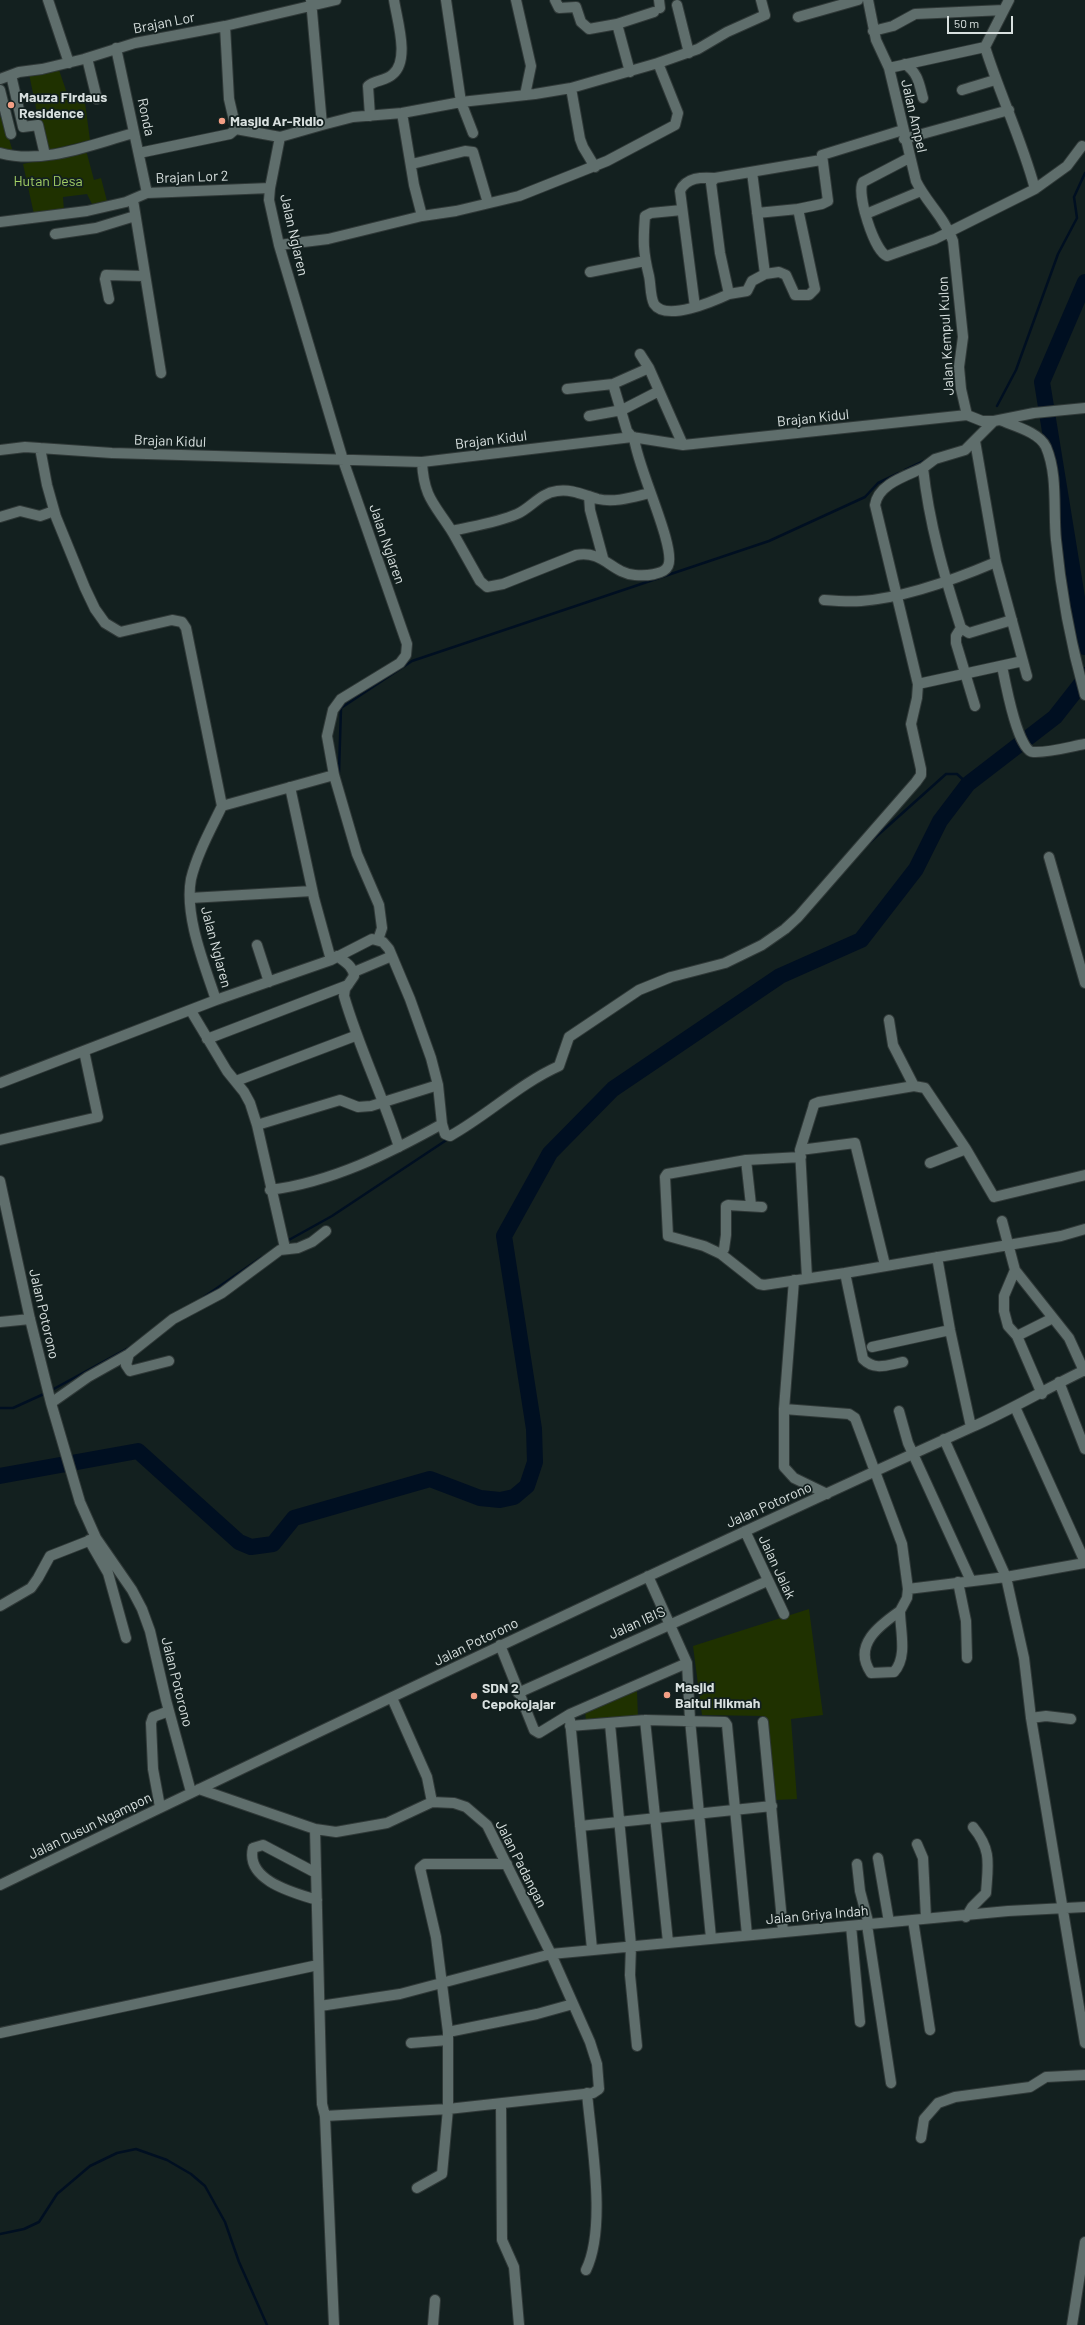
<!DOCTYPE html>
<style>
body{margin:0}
#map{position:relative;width:1085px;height:2325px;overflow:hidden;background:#13201f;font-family:Barlow,sans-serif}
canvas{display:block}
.scale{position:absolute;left:947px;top:16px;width:66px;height:18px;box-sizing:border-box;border:2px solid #d8e0df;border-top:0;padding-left:5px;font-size:12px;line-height:14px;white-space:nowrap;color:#d8e0df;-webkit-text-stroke:3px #13201f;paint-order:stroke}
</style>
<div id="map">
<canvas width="1085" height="2325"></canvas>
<div class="scale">50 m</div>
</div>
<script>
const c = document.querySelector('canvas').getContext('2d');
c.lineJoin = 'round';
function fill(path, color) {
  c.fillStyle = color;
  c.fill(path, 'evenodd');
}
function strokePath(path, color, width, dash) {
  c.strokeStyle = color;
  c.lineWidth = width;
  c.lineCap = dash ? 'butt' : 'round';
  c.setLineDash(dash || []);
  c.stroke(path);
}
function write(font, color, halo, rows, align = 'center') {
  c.font = font + ' Barlow,sans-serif';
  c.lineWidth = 3.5;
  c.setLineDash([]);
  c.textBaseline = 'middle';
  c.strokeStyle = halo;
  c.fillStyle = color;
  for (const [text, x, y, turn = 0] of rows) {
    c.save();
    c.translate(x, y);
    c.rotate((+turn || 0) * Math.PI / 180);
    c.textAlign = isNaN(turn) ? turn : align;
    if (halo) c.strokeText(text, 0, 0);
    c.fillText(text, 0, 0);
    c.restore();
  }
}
fill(new Path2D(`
 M 59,70 L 68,96 L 84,95 L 90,140 L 45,151 L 29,74 Z
 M 0,117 L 3,119 L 13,152 L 0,148 Z
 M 86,150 L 94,180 L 101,178 L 107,201 L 92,204 L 87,194 L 63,197 L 64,211 L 35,219 L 23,164 Z
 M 809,1609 L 823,1715 L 791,1719 L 797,1799 L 776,1800 L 765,1716 L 702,1715 L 693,1646 Z
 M 637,1691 L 638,1718 L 586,1722 L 585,1710 Z`), '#1f3100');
strokePath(new Path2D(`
 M 997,406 L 1016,370 L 1058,254 L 1077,218 L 1074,197 L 1085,173
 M 905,470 L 924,461
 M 339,772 L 341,708 L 412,661 L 769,541 L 865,497 L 878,483 L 899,473
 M 869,843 L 946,774 L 957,774 L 968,784
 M 287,1241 L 332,1216 L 448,1139
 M 204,1297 L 262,1257
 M 50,1391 L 132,1346
 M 0,1408 L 13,1408 L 46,1393
 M 0,2234 L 24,2229 L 39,2222 L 57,2194 L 90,2166 L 117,2153 L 136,2149 L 167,2160 L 191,2174 L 205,2186 L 225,2222 L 239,2262 L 267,2325`), '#000f21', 2.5);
strokePath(new Path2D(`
 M 1085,282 L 1042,382 L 1085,647
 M 0,1476 L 138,1451 L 239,1542 L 251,1547 L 273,1544 L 294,1518 L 430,1479 L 480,1498 L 500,1500 L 514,1497 L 527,1486 L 535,1462 L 534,1429 L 504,1236 L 550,1153 L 613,1089 L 780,976 L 861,940 L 916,869 L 940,821 L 968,784 L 1055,717 L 1084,680 L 1085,675`), '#000f21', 16);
const minor = new Path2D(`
 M 48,0 L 69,63
 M 446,0 L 461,102 L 473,133
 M 516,0 L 531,66 L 525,95
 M 555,0 L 559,8 L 576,7 L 581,22 L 589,29 L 617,24 L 630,72
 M 659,0 L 660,8
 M 868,0 L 876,40 L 889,68 L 916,181 C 926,202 945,218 953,241 L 963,337 L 959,367 L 961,389 L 967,415
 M 677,5 L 689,53
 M 798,17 L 858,0
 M 617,24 L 654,12
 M 225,26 L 229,99 L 236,129 L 280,137
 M 873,31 L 893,26 L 915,14 L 1004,10
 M 116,48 L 147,193
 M 87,58 L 97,99
 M 658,63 L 698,49 L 727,32 L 765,15 L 761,0
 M 905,64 C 918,73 919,83 923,98
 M 889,68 L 985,47
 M 11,75 L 23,127 L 38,125 L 45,155
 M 0,79 L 19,72 L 42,69 L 84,59 L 135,43 L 225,26 L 336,0
 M 571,88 L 580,139 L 583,147 L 595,167
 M 0,90 L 11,134
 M 962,90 L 995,80
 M 402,113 L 414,185 L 422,216
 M 370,116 L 368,86 C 375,80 386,81 393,74 C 410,60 397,20 394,0
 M 904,139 L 1009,110
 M 0,153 C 44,165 92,144 134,133
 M 139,153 L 230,134 L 236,129
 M 909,158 L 863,182 C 856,193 874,251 887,256 L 935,239 L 1035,189 C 1022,140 1000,95 985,47 L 1009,0
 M 412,164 L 465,151 L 473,152 L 488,203
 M 1035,189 L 1067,166 L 1082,146
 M 133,200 L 161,373
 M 798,209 L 822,204 L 828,201 L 822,155 L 903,130
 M 682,210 L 651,213 L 645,216 C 643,241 643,252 649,276 C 651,285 650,296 654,304 C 666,322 714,301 729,294 L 720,253 L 711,183 L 715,178
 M 757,213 L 798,209 L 815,289 L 809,295 L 795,295 L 786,275 L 779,272 L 765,274
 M 866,214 L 921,191
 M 0,222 L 87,211 L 126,202 L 147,193 L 270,188
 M 55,234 L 96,228 L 135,216
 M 279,245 L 328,239 L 422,216 L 456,211 L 519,196 L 607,161 L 675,125 L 678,113 L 658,63 L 571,88 L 535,94 L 461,102 L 402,113 L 353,117 L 322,125
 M 590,272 L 645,261
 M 729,294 L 747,291 L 752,281 L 765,274 L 752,172
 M 109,299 L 105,279 L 106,275 L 145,276
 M 695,307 L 680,191 C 686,177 702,177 715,178 L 821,160
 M 640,354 L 649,368 L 683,445
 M 613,384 L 627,431 L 632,437
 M 567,389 L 613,384 L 649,368
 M 589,416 L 622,410 L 659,391
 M 1000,420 C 1014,426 1039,432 1046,447 C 1058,475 1053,510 1056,540 C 1061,592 1071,645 1085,695
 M 994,421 L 965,450 L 935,459 L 923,468 C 929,523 944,575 961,628 L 969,633 L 1012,620
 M 975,441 L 996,562 L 1027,676
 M 40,448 L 47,485 L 56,517 L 85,588 L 95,609 L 105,623 L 120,632 L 172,620 L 182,622 L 186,628 L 222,806
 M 0,450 L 25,447 L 112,453 L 422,462 L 632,437 L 683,445 L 693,444 L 967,415 L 982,421 L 994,421 L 1034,413 L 1085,408
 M 422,462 C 424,499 435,504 453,533 C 462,549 471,565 480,581 L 487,587 L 503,584 L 576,555 C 604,550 611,573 635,575 C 644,576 664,575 668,566 C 677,548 636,465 634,437
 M 589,496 L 590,510 L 603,558
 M 0,517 L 20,511 L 40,516 L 54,511
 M 452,531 C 473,526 496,523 517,514 C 531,508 540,493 557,491 C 573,489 583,495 598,499 C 615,503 633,497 650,493
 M 824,600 C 836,601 849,602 861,601 C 905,598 956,579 996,562
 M 961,628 L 956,636 L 956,643 L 975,706
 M 1002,666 C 1005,681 1018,752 1033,752 C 1049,753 1069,747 1085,744
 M 918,684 L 1023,661
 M 334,775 L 357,854 L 379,905 L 382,928 L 378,940
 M 290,787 L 314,898 L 331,960
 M 1049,857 L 1085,983
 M 190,898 L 312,891
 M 257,945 L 269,982
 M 337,956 C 345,962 353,966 354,976 L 345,989 L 344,996 C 359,1048 383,1096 399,1147
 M 354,972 L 392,956
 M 216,1000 C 205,966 184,916 191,879 C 197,854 211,829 222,806 L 334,775 L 327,736 L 333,710 L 341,699 L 400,663 L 406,655 L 407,644 L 343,460 L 279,245 L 269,200 L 270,188 L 280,137 L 322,125 L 311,0
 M 191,1011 L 227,1071 L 244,1092 L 250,1103 L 257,1125 L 285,1248
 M 889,1020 L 893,1045 L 914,1086
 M 207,1039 L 348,985
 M 236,1081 L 355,1036
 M 0,1083 L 216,1000 L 331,960 L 372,939 L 383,942 L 389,949 L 410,999 L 431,1058 L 438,1085 L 442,1124 C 388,1154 332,1182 270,1190
 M 442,1124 L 445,1134 L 450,1136 C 488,1115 519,1084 559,1066 L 569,1037 L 639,990 L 671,977 L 725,963 L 762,945 L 785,929 L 798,917 L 916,782 L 921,775 L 921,769 L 911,724 L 917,698 L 918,684 L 875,505 C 878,484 906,476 923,468
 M 257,1125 L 340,1100 L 358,1107 L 371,1106 L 438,1085
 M 0,1140 L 98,1117 L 84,1051
 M 800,1150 L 855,1143 L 885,1265
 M 801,1157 L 746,1160 L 667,1174 L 665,1177 L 668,1236 L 704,1246 L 721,1254 L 759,1284 L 764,1285 L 845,1273 L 1061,1236 L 1085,1229
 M 746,1160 L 751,1205
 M 930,1163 L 966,1149
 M 0,1181 L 30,1319 L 51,1403 L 80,1502 L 96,1538 L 132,1590 L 142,1609 L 150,1631 L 166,1700 L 191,1792
 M 1002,1221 L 1015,1270 L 1069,1338 L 1084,1371
 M 724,1249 L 726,1235 L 726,1206 L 728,1205 L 762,1207
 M 937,1257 L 950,1330 L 971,1427
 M 1015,1270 L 1004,1296 L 1004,1311 L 1008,1326 L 1017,1336 L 1042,1394
 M 845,1273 L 863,1359 C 875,1371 887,1365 903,1362
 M 807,1278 L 800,1150 L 813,1108 L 814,1104 L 819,1102 L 914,1086 L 925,1088 L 966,1149 L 994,1197 L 1085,1175
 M 794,1280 L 784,1409 L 784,1467 L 794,1478 L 827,1494
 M 0,1322 L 30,1319
 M 1017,1336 L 1053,1318
 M 872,1347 L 950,1330
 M 129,1354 L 126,1365 L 130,1371 L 169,1361
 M 1059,1382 L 1085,1449
 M 51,1403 L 88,1377 L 129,1354 L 173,1319 L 222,1293 L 280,1250 L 298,1248 L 312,1242 L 326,1231
 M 1015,1407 L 1085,1562
 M 784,1409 L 849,1414 L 855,1418 L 902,1544 L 908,1589 L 907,1598 L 900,1611
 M 899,1411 L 908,1443 L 971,1581
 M 944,1439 L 1006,1577 L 1024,1658 L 1031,1718 L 1085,2043
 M 745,1531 L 784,1614
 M 89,1540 L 108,1573 L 126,1638
 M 648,1576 L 687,1663 L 690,1720 L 711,1938
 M 958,1582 L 966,1621 L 967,1658
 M 908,1589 L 1006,1577 L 1085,1563
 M 0,1606 L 31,1588 L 38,1578 L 50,1556 L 96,1538
 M 900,1611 C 900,1630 908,1657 894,1672 L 871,1673 C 852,1645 880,1625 900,1611 Z
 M 500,1645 L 534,1730 L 539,1733 L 570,1714 L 687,1663
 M 518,1693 L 765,1582 L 767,1579
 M 392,1698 L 427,1777 L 432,1802
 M 1031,1718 L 1046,1716 L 1071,1719
 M 570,1720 L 592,1949
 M 645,1720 L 668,1942
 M 763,1722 L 783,1931
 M 610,1724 L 631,1945 L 630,1975 L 637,2046
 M 570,1726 L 645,1720 L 725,1722 L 727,1725 L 747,1935
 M 199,1789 L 315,1829 L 336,1832 L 387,1823 L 432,1802 L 454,1803 L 466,1807 L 487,1825 L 551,1954 L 590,2042 L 597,2064 L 599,2089 L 593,2093 L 448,2109 L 325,2116 L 322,2104 L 321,2072 L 315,1829
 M 160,1807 L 153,1769 L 151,1723 L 153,1717 L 169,1711
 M 580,1826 L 772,1806
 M 917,1844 L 923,1858 L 926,1918
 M 878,1858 L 889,1922
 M 857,1864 L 860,1891 L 869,1925
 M 316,1873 L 263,1845 L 253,1848 C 245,1881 295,1893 317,1900
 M 0,1885 C 323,1729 646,1575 972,1427 C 1011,1410 1047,1388 1085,1370
 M 966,1917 L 972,1907 L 986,1893 C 988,1864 992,1850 973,1827
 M 913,1920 L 930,2030
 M 867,1925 L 891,2083
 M 851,1926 L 860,2022
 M 320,2006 L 400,1994 L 551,1954 L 1008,1911 L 1085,1907
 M 448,2032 L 537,2014 L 573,2004
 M 0,2033 L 318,1965
 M 411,2043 L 448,2040
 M 501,2104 L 502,2240 L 514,2267 L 519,2325
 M 325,2116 L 334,2325
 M 921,2138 L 924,2119 L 938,2103 L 955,2097 L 1030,2087 L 1046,2077 L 1085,2075
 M 417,2188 L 442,2174 L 448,2109 L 448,2032 L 436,1937 L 420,1868 L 425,1864 L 507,1864
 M 586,2270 C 607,2227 591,2141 587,2093
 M 433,2325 L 435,2300
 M 1072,2325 L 1085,2242`);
strokePath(minor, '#303938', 12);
strokePath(minor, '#5f6e6c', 10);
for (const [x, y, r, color] of [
 [11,105,4,"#f39f85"],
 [222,121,4,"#f39f85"],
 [667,1695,4,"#f39f85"],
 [474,1696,4,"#f39f85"]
]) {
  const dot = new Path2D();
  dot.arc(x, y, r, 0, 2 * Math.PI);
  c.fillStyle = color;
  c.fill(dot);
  strokePath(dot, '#13201f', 1.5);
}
write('14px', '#d8e0df', '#13201f', [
 ["Brajan Lor",164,23,-11],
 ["Jalan Ampel",914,116,77],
 ["Ronda",146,117,78],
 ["Brajan Lor 2",192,177,-2],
 ["Jalan Nglaren",294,235,77],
 ["Jalan Kempul Kulon",946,336,-93],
 ["Brajan Kidul",813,418,-6],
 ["Brajan Kidul",491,440,-7],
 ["Brajan Kidul",170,441,2],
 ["Jalan Nglaren",387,544,71],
 ["Jalan Nglaren",216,947,75],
 ["Jalan Potorono",44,1314,77],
 ["Jalan Potorono",769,1505,-24],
 ["Jalan Jalak",777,1567,65],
 ["Jalan IBIS",637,1623,-24],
 ["Jalan Potorono",476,1642,-26],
 ["Jalan Potorono",177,1682,76],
 ["Jalan Dusun Ngampon",90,1826,-26],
 ["Jalan Padangan",521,1864,63],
 ["Jalan Griya Indah",817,1915,-5]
]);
write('bold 14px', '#d8e0df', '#13201f', [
 ["Mauza Firdaus",19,97],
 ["Residence",19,113],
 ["Masjid Ar-Ridlo",230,121],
 ["Masjid",675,1687],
 ["Baitul Hikmah",675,1703],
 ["SDN 2",482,1688],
 ["Cepokojajar",482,1704]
], 'left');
write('14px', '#a3cf65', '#13201f', [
 ["Hutan Desa",48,181]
]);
</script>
